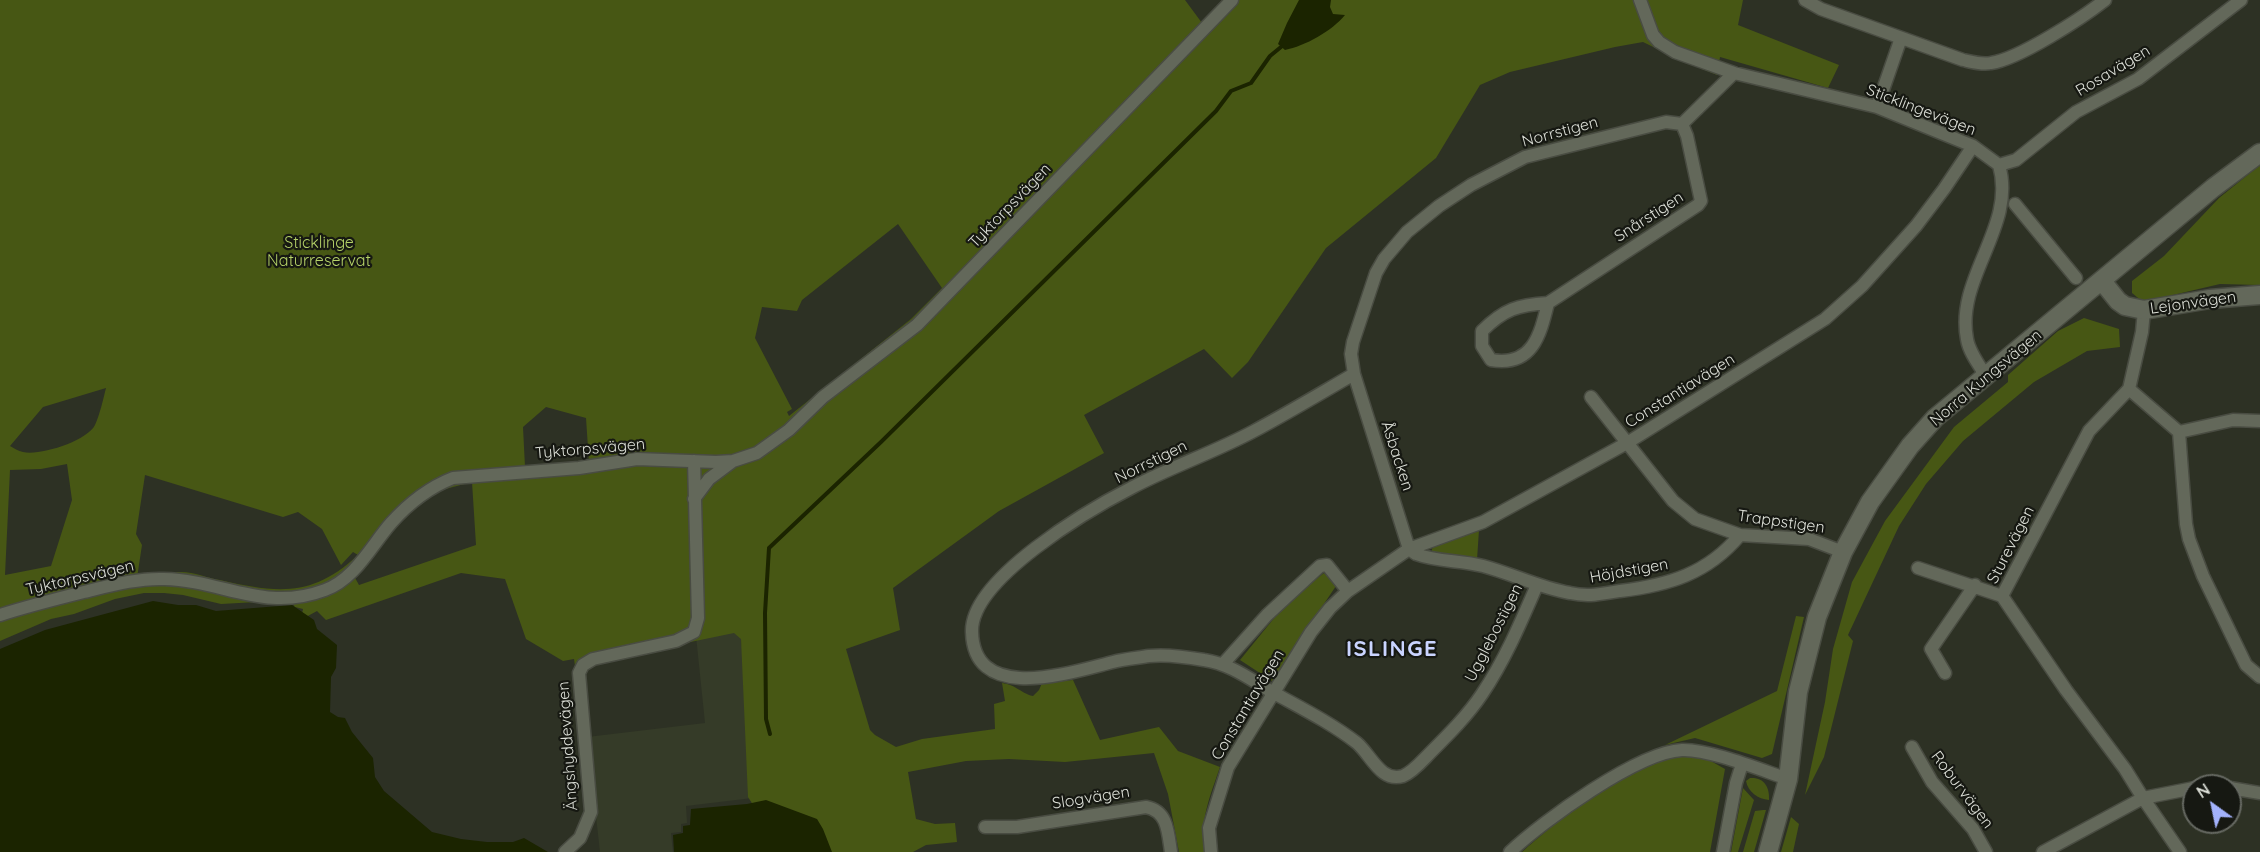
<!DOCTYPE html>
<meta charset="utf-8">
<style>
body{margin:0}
#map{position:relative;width:2260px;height:852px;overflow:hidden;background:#2d3124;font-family:Quicksand,sans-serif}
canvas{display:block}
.north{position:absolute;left:2182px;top:774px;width:60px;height:60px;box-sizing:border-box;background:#161812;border:2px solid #656861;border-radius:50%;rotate:327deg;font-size:16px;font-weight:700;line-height:24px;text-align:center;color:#dcdfd7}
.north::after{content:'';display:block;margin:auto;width:21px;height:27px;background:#a3b2fc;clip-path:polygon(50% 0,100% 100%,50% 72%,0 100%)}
</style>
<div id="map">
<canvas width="2260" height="852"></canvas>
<div class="north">N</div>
</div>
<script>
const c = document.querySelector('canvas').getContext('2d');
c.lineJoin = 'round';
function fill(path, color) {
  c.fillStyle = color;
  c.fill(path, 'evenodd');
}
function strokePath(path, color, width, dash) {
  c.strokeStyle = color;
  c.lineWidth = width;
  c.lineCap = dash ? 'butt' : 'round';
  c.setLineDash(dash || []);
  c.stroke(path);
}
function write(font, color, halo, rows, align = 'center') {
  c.font = font + ' Quicksand,sans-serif';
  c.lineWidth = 4.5;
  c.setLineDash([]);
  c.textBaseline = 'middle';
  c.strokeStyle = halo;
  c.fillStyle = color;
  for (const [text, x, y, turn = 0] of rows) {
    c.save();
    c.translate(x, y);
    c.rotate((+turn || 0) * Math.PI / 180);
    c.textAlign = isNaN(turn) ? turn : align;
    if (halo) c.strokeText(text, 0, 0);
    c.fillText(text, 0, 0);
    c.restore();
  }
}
fill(new Path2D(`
 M 740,631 L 761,797 L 686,806 L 687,823 L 681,824 L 681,832 L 671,833 L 673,852 L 600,852 L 587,737 L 705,723 L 696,636 Z`), '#353b28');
fill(new Path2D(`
 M 0,0 L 1185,0 L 1202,23 L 1224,0 L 1743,0 L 1738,25 L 1839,65 L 1828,88 L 1720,57 L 1717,75 L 1682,61 L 1643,42 L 1615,47 L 1510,72 L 1480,85 L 1436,158 L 1326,248 L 1248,362 L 1232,378 L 1204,349 L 1084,415 L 1104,453 L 999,511 L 893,588 L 900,630 L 846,649 L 870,730 L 875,735 L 896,747 L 922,739 L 995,729 L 994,704 L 1005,701 L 1002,683 C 1017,685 1020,693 1033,696 L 1039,690 L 1042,683 L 1073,680 L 1100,740 L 1159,727 L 1178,751 L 1220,767 C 1211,794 1198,823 1206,852 L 1179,852 L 1168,794 L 1154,753 L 1065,762 L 1009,759 L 966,761 L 908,772 L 916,819 L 935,824 L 955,823 L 957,842 L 926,845 L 913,852 L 811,852 L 755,808 L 748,797 L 741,639 L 734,633 L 575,666 L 574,659 L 563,661 L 526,639 L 505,579 L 461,573 L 326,620 L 317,611 L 306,617 L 302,614 L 303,609 L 295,607 L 292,603 L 257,602 L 221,604 L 183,595 L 164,593 L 144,593 L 115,599 L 74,614 L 51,619 L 0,641 ZM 898,224 L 942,288 L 911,319 L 789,416 L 787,412 L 792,409 L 755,338 L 762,307 L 797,311 L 802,300 ZM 106,388 C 103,400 100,414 95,425 C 87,441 40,456 23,452 C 18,451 14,448 10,446 L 43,407 ZM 546,407 L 586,418 L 589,463 L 525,467 L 523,427 ZM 67,464 L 72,500 L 51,566 L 5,575 L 10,470 L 41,469 ZM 145,475 L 283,517 L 298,512 L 322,529 L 341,565 L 353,552 L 358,555 C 312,598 277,593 220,580 C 207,578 192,571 179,572 C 165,572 151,576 137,578 L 142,545 L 136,534 ZM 472,482 L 476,545 L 359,585 L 354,576 L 399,523 L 417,507 L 438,491 Z
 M 2260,165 L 2260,285 L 2220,284 L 2143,302 L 2132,293 L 2132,281 L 2164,256 L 2219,198 Z
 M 2084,318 L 2119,329 L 2120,347 L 2087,351 L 2034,382 L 1963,441 L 1926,484 L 1899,526 L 1848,635 L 1853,641 L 1824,757 L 1805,795 L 1825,702 L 1833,649 L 1852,582 L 1885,521 L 1954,427 L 2008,382 L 2008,375 L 2058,331 Z
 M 1479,530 L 1477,560 L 1431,554 L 1433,545 Z
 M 1324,573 L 1336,586 L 1272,681 L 1240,660 L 1288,601 Z
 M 1796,616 L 1804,617 L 1772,754 L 1762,758 L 1695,738 L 1665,745 L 1777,691 Z
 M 1687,755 L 1709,760 L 1725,769 L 1710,852 L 1522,852 C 1553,825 1620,768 1659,758 C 1668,756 1678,756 1687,755 Z
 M 1750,778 C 1764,777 1770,787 1769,800 C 1758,799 1748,792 1746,781 Z
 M 1743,788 L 1754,800 L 1738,852 L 1731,852 Z
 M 1763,810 L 1766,810 L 1754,852 L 1743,852 L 1755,811 Z
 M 1791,817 L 1799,824 L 1793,852 L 1781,852 Z`), '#475714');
fill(new Path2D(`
 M 1299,0 L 1331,0 L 1330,7 L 1333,14 L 1345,15 C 1332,31 1305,46 1285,50 L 1278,44 L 1287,23 Z
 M 153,601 L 178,605 L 196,605 L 216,611 L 292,605 L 314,620 L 317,629 L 337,645 L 336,668 L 331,677 L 330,712 L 338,717 L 345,718 L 352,732 L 373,758 L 375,777 L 384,791 L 432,832 L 461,839 L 487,842 L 513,842 L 524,838 L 548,852 L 0,852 L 0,649 L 45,630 Z
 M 766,800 L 817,819 L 823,829 L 832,852 L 674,852 L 673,835 L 683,833 L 683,826 L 690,825 L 691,809 L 747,804 Z`), '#1b2400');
strokePath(new Path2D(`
 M 770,734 L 766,719 L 765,613 L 769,548 L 881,442 L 1216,111 L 1231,91 L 1251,83 L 1270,56 L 1281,47`), '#1b2400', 4);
const street = new Path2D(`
 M 1640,0 L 1653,35 L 1659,42 L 1675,52 L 1734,73 L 1877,107 L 1973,146 L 1999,165 C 2017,227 1955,277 1967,339 C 1969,352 1979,365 1986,376
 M 1805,0 L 1821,9 L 1963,60 C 1972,62 1982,65 1991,63 C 2019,59 2082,18 2105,0
 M 1877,107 L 1901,38
 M 1999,165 L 2016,160 L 2076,112 L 2138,79 L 2241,0
 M 2015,204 L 2076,278
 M 1548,303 L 1698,205 L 1701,201 L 1687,136 L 1682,124
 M 1548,303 C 1540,336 1532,367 1491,360 L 1482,346 L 1482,331 C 1504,309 1518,305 1548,303 Z
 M 2144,310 L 2142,332 L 2129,389 L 2089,431 L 2002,596 L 2066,690 L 2125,769 L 2143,798 L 2194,788
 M 1354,374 L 1409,549 L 1416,554 C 1437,562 1461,560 1483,566 C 1513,574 1540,588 1570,593 C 1587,597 1603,594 1620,591 C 1669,585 1707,574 1740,535
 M 2129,389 L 2179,432 L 2186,524 L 2189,539 L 2203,576 L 2246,665 L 2260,677
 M 1591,397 L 1673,501 L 1695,519 L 1740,535 L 1809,539 L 1843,552
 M 2179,432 L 2233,420 L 2260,421
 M 694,499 L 709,479 L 733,461
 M 1918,568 L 2002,596
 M 1537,585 C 1521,622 1505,660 1482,694 C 1468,715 1449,734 1430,753 C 1422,761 1413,772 1403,776 C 1381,783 1371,755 1357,743 C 1331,723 1303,709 1274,693 C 1251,680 1231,664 1204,660 C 1187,657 1166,654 1149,656 C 1137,658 1125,659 1113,662 C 1072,672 974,705 972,632 C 970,579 1090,509 1133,487 C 1173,466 1215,452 1254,431 C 1288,413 1321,393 1354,374 L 1351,354 L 1353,342 L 1376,273 L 1384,259 L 1407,232 L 1439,206 L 1471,185 L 1525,157 L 1666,122 L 1682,124 L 1734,73
 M 0,615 C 28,606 56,599 84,592 C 109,586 137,578 164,579 C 222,580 264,613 325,590 C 355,579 371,546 391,523 C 408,504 430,487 453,478 L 579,468 L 637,459 L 716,462 L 733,461 L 757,453 L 789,430 L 823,397 L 917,325 L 1232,0
 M 1223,664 L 1267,615 L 1320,566 L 1327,565 L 1348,591
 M 1945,673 L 1931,649 L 1975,585
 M 1912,747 L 1932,782 L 1973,829 L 1986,852
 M 2203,786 L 2208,786
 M 2230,788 L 2260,793
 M 985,827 L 1017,827 L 1146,807 C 1168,811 1168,833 1171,852
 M 565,852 L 580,838 L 591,812 L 579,673 L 583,665 L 593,659 L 676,641 L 694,632 L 698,618 L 694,461
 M 1211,852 L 1209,828 L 1228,767 L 1311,632 L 1330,608 L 1348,591 L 1409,549 L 1483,522 L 1627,443 L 1825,319 L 1862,286 L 1916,226 L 1944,189 L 1973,146
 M 1510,852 C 1543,821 1638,752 1682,750 C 1709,749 1761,770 1788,779
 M 1723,852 L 1736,783 L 1742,764
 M 2043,852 L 2143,798 L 2180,852`);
const secondary = new Path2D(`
 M 2102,281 L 2118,301 L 2125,306 L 2144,310 L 2210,299 L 2260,295
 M 1768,852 L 1788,779 L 1798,692 L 1817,617 L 1843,552 L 1870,502 L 1910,446 L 1935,418 L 2213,188 L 2260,153`);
strokePath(street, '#494c42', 15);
strokePath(secondary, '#494c42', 21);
strokePath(street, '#63685a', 12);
strokePath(secondary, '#63685a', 18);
write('16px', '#dcdfd7', '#161812', [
 ["Rosavägen",2113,71,-31],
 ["Sticklingevägen",1921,110,21],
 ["Norrstigen",1560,132,-15],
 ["Tyktorpsvägen",1010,206,-46],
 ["Snårstigen",1649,217,-33],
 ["Lejonvägen",2193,303,-8],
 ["Norra Kungsvägen",1986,378,-40],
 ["Constantiavägen",1680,391,-32],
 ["Tyktorpsvägen",590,449,-5],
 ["Åsbacken",1397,456,72],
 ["Norrstigen",1151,462,-26],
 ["Trappstigen",1781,522,8],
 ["Sturevägen",2011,545,-63],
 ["Höjdstigen",1629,571,-10],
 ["Tyktorpsvägen",80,578,-13],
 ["Ugglebostigen",1494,633,-63],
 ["Constantiavägen",1248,705,-59],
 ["Ängshyddevägen",568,746,-94],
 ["Roburvägen",1962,790,53],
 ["Slogvägen",1091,798,-9]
]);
write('16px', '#b5d268', '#161812', [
 ["Sticklinge",319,243],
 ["Naturreservat",319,261]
]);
c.letterSpacing = '1.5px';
write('bold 22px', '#cad4ff', '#161812', [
 ["ISLINGE",1392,649]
]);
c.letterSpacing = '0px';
</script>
